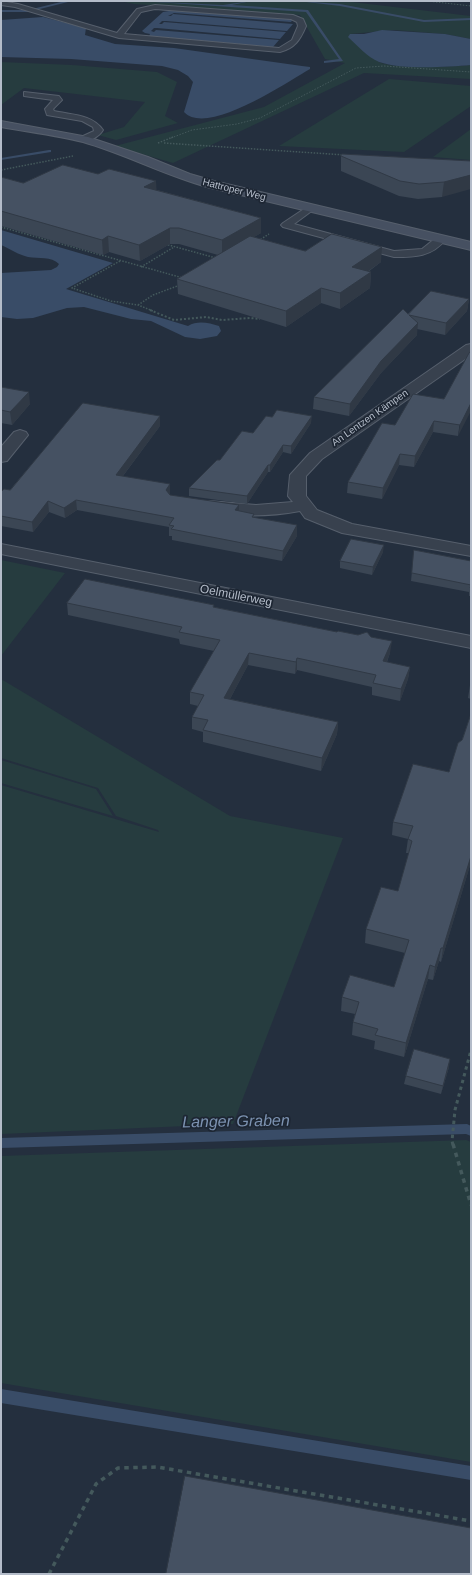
<!DOCTYPE html>
<meta charset="utf-8">
<style>
body{margin:0}
#map{position:relative;width:472px;height:1575px;overflow:hidden;background:#242f3e;font-family:Arial,sans-serif}
canvas{display:block}
.frame{position:absolute;inset:0;border:2px solid #b4bcc9;pointer-events:none}
</style>
<div id="map">
<canvas width="472" height="1575"></canvas>
<div class="frame"></div>
</div>
<script>
const c = document.querySelector('canvas').getContext('2d');
c.lineJoin = 'round';
function fill(path, color) {
  c.fillStyle = color;
  c.fill(path, 'evenodd');
}
function strokePath(path, color, width, dash) {
  c.strokeStyle = color;
  c.lineWidth = width;
  c.lineCap = dash ? 'butt' : 'round';
  c.setLineDash(dash || []);
  c.stroke(path);
}
function write(font, color, halo, rows, align = 'center') {
  c.font = font + ' Arial,sans-serif';
  c.lineWidth = 3.5;
  c.setLineDash([]);
  c.textBaseline = 'middle';
  c.strokeStyle = halo;
  c.fillStyle = color;
  for (const [text, x, y, turn = 0] of rows) {
    c.save();
    c.translate(x, y);
    c.rotate((+turn || 0) * Math.PI / 180);
    c.textAlign = isNaN(turn) ? turn : align;
    if (halo) c.strokeText(text, 0, 0);
    c.fillText(text, 0, 0);
    c.restore();
  }
}
fill(new Path2D(`
 M 120,1 L 343,1 L 471,16 L 471,39 L 445,34 L 394,30 L 350,34 C 358,42 370,56 379,62 C 393,69 454,67 471,65 L 471,79 L 364,73 L 173,163 L 115,146 L 264,107 L 345,63 L 325,59 L 300,15 L 134,4 Z
 M 1,62 L 72,65 L 157,72 L 177,82 L 165,116 L 178,123 L 116,140 L 98,135 L 124,127 L 145,102 L 24,88 L 1,105 Z
 M 389,79 L 471,86 L 471,106 L 404,152 L 279,146 Z
 M 471,129 L 471,160 L 433,157 Z
 M 1,560 L 65,573 L 1,656 Z
 M 1,679 L 230,816 L 343,838 L 233,1124 L 1,1134 L 1,785 L 159,832 L 158,830 L 116,816 L 98,788 L 1,758 Z
 M 1,760 L 96,789 L 113,816 L 1,783 Z
 M 466,1140 L 471,1142 L 471,1462 L 1,1383 L 1,1156 Z`), '#263c3f');
fill(new Path2D(`
 M 154,8 L 288,19 L 293,19 L 291,22 L 174,13 L 168,16 L 171,16 L 173,14 L 293,24 L 287,31 L 166,21 L 162,21 L 159,24 L 162,24 L 164,22 L 286,32 L 280,39 L 157,28 L 154,28 L 151,31 L 154,32 L 156,30 L 279,40 L 273,47 L 149,36 L 150,34 L 145,33 L 142,31 L 163,12 L 169,11 L 153,9 Z
 M 43,17 L 86,28 L 85,35 L 115,44 L 174,48 L 302,66 L 310,67 L 310,69 C 287,82 207,137 184,112 L 193,82 L 188,76 L 178,70 L 162,66 L 71,59 L 1,57 L 1,20 Z
 M 382,30 L 445,34 L 471,39 L 471,65 C 447,67 402,70 379,62 C 367,57 358,46 348,37 L 350,34 L 364,34 Z
 M 1,230 L 113,263 L 66,289 L 188,326 C 198,320 209,323 219,326 L 221,331 L 217,336 L 200,339 L 185,337 L 151,321 L 131,319 L 84,307 L 67,308 L 33,318 L 17,319 L 1,317 L 1,273 L 51,270 L 57,267 L 59,264 C 51,256 39,259 28,257 C 19,255 10,249 1,245 Z`), '#394c67');
fill(new Path2D(`
 M 65,1 L 72,1 L 28,12 L 1,12 L 1,10 L 28,10 Z
 M 140,1 L 223,5 L 251,1 L 232,5 L 308,10 L 343,61 L 324,63 L 324,61 L 339,59 L 306,12 Z
 M 298,1 L 340,4 L 424,20 L 471,18 L 471,20 L 424,22 L 340,6 Z
 M 49,150 L 51,150 L 51,152 L 1,160 L 1,158 Z
 M 467,1124 L 471,1126 L 471,1136 L 466,1134 L 1,1148 L 1,1138 Z
 M 1,1389 L 471,1466 L 471,1480 L 1,1403 Z`), '#394c67');
const lane = new Path2D(`
 M 1,1 L 18,4 L 117,33 L 137,9 L 155,5 L 293,15 L 303,19 L 306,26 C 300,40 295,48 280,52 L 119,38 L 15,7 L 1,5 ZM 155,9 L 291,19 L 297,22 L 298,26 L 292,40 L 279,48 L 124,34 L 141,12 Z
 M 24,92 L 59,96 L 62,100 L 53,109 L 54,111 C 71,115 92,114 103,130 C 99,137 89,142 81,141 L 80,139 L 81,137 L 94,131 L 93,127 L 82,121 L 47,115 L 45,109 L 53,100 L 24,96 Z
 M 310,205 L 313,206 L 315,208 L 313,210 L 294,224 L 394,251 L 422,249 L 437,237 L 441,236 L 446,239 C 432,257 415,257 394,257 L 283,227 L 281,225 L 283,223 Z`);
const street = new Path2D(`
 M 471,344 L 471,355 L 322,459 L 306,476 L 306,496 L 317,510 L 352,524 L 471,546 L 471,556 L 342,533 L 305,518 L 300,511 C 268,517 234,517 203,510 L 200,506 L 203,502 L 209,501 L 256,505 L 293,502 L 288,496 L 290,475 L 310,453 L 466,345 Z
 M 20,430 L 26,432 L 28,435 L 7,461 L 1,462 L 1,447 L 14,432 Z
 M 1,544 L 471,636 L 471,648 L 1,554 Z`);
const secondary = new Path2D(`
 M 1,121 L 88,137 L 148,157 L 190,174 L 214,181 L 471,242 L 471,250 L 207,187 C 164,175 125,154 83,142 C 56,135 28,132 1,127 Z`);
strokePath(lane, '#565f6c', 2);
strokePath(street, '#565f6c', 2);
strokePath(secondary, '#565f6c', 2);
strokePath(new Path2D(`
 M 427,1 L 471,6
 M 171,138 L 192,130 L 237,124 L 260,118 L 356,68 L 384,66 L 471,72`), '#44595c', 1, [1.5, 1.5]);
strokePath(new Path2D(`
 M 158,143 L 173,137
 M 164,143 L 345,155
 M 1,170 L 73,156
 M 1,227 L 183,278
 M 258,241 L 269,234
 M 165,244 L 216,258
 M 120,261 L 72,288 L 111,301 L 138,305 L 153,311
 M 141,267 L 174,247
 M 138,305 L 153,295 L 180,285`), '#44595c', 1.5, [1.5, 1.5]);
strokePath(new Path2D(`
 M 150,310 L 174,320 L 206,317 L 222,320 L 250,318 L 260,319`), '#44595c', 2, [2, 2]);
strokePath(new Path2D(`
 M 453,1145 L 452,1141 L 455,1110 L 471,1050`), '#44595c', 3, [3.5, 3.5]);
strokePath(new Path2D(`
 M 453,1144 L 471,1205
 M 49,1574 L 96,1484 L 118,1468 L 157,1467 L 471,1521`), '#44595c', 3.5, [4.5, 4.5]);
fill(lane, '#38414e');
fill(street, '#38414e');
fill(secondary, '#465061');
fill(new Path2D(`
 M 341,156 L 471,161 L 442,197 L 418,199 L 399,196 L 341,171 Z
 M 1,177 L 23,183 L 157,190 L 261,218 L 261,233 L 254,237 L 305,251 L 381,262 L 368,272 L 371,272 L 370,288 L 340,309 L 321,303 L 286,327 L 178,294 L 177,279 L 218,255 L 179,244 L 170,244 L 140,261 L 109,252 L 103,255 L 1,226 Z
 M 469,299 L 467,311 L 445,335 L 417,329 L 417,335 L 381,373 L 349,416 L 313,409 L 314,397 L 408,314 Z
 M 469,353 L 458,436 L 433,432 L 414,467 L 399,465 L 382,499 L 347,493 L 348,482 L 395,425 L 444,399 Z
 M 1,387 L 30,404 L 12,425 L 1,423 Z
 M 311,423 L 291,454 L 283,452 L 270,472 L 268,472 L 247,504 L 189,496 L 189,488 L 220,460 Z
 M 160,426 L 123,476 L 170,495 L 239,511 L 254,514 L 254,518 L 297,536 L 282,561 L 172,540 L 172,536 L 169,536 L 169,527 L 77,510 L 65,518 L 49,512 L 33,532 L 1,526 L 1,492 L 10,490 Z
 M 414,550 L 471,561 L 471,596 L 469,596 L 469,592 L 411,581 Z
 M 383,552 L 372,575 L 340,568 L 340,561 Z
 M 67,603 L 214,605 L 214,607 L 337,632 L 371,637 L 390,653 L 387,662 L 410,667 L 408,679 L 400,701 L 372,695 L 372,687 L 297,670 L 295,674 L 248,665 L 230,699 L 338,722 L 337,734 L 321,771 L 203,742 L 203,732 L 192,729 L 192,717 L 198,706 L 190,704 L 190,692 L 214,651 L 180,644 L 179,639 L 68,615 Z
 M 471,681 L 471,699 L 468,698 L 470,685 Z
 M 413,764 L 471,862 L 441,962 L 439,961 L 433,980 L 428,979 L 404,1057 L 374,1049 L 375,1041 L 352,1035 L 353,1022 L 355,1014 L 341,1011 L 342,997 L 394,987 L 405,953 L 365,943 L 366,929 L 398,891 L 409,853 L 406,853 L 408,839 L 392,835 L 393,822 Z
 M 449,1067 L 441,1094 L 404,1084 L 406,1076 Z`), '#3b4654');
fill(new Path2D(`
 M 471,175 L 471,189 L 442,197 L 444,182 Z
 M 156,181 L 157,196 L 144,187 Z
 M 261,218 L 261,233 L 222,256 L 222,240 Z
 M 170,228 L 170,244 L 140,261 L 139,245 Z
 M 108,236 L 109,252 L 103,255 L 102,240 Z
 M 382,247 L 381,262 L 351,283 L 352,267 Z
 M 371,272 L 370,288 L 340,309 L 340,293 Z
 M 321,288 L 321,303 L 286,327 L 286,311 Z
 M 469,299 L 467,311 L 445,335 L 446,323 Z
 M 418,323 L 417,335 L 381,373 L 349,416 L 350,404 L 381,361 Z
 M 29,392 L 30,404 L 12,425 L 10,412 Z
 M 471,403 L 471,411 L 458,436 L 460,425 Z
 M 160,416 L 160,426 L 116,485 L 116,475 Z
 M 312,416 L 311,423 L 291,454 L 291,446 Z
 M 434,421 L 433,432 L 414,467 L 415,456 Z
 M 283,445 L 283,452 L 270,472 L 270,465 Z
 M 400,454 L 399,465 L 382,499 L 383,488 Z
 M 268,465 L 268,472 L 247,504 L 247,496 Z
 M 170,484 L 170,495 L 166,500 L 166,490 Z
 M 76,500 L 77,510 L 65,518 L 64,508 Z
 M 48,501 L 49,512 L 33,532 L 32,522 Z
 M 239,505 L 239,516 L 235,510 Z
 M 297,525 L 297,536 L 282,561 L 283,551 Z
 M 384,545 L 383,552 L 372,575 L 373,567 Z
 M 392,641 L 390,653 L 382,674 L 383,661 Z
 M 249,653 L 248,665 L 224,710 L 224,698 Z
 M 297,658 L 297,670 L 295,674 L 296,662 Z
 M 410,667 L 408,679 L 400,701 L 401,689 Z
 M 338,722 L 337,734 L 321,771 L 322,758 Z
 M 471,856 L 471,862 L 441,962 L 443,948 Z
 M 441,948 L 439,961 L 433,980 L 435,967 Z
 M 430,965 L 428,979 L 404,1057 L 406,1043 Z
 M 450,1059 L 449,1067 L 441,1094 L 443,1086 Z`), '#303945');
const building = new Path2D(`
 M 342,154 L 471,161 L 471,175 L 444,182 L 419,184 L 400,181 L 341,156 Z
 M 63,165 L 98,174 L 109,169 L 156,181 L 144,187 L 261,218 L 222,240 L 179,228 L 170,228 L 139,245 L 108,236 L 102,240 L 1,211 L 1,177 L 23,183 Z
 M 332,234 L 382,247 L 352,267 L 371,272 L 340,293 L 321,288 L 286,311 L 177,279 L 250,236 L 305,251 Z
 M 431,291 L 469,299 L 446,323 L 409,315 L 418,323 L 381,361 L 350,404 L 314,397 L 403,309 L 408,314 Z
 M 471,352 L 471,403 L 460,425 L 434,421 L 415,456 L 400,454 L 383,488 L 348,482 L 382,423 L 395,425 L 413,394 L 444,399 L 469,353 Z
 M 1,387 L 29,392 L 10,412 L 1,410 Z
 M 83,403 L 160,416 L 116,475 L 170,484 L 166,490 L 170,495 L 239,505 L 235,510 L 254,514 L 252,517 L 297,525 L 283,551 L 171,529 L 174,526 L 169,525 L 174,518 L 76,500 L 64,508 L 48,501 L 32,522 L 1,516 L 1,492 L 4,489 L 10,490 Z
 M 277,410 L 312,416 L 291,446 L 283,445 L 270,465 L 268,465 L 247,496 L 189,488 L 217,460 L 220,460 L 242,431 L 253,433 L 266,416 L 272,417 Z
 M 351,539 L 384,545 L 373,567 L 340,561 Z
 M 414,550 L 471,561 L 471,589 L 470,588 L 471,585 L 412,573 Z
 M 85,579 L 214,605 L 213,607 L 337,632 L 338,631 L 358,635 L 367,632 L 371,637 L 392,641 L 383,661 L 410,667 L 401,689 L 373,683 L 376,675 L 297,658 L 296,662 L 249,653 L 224,698 L 338,722 L 322,758 L 203,730 L 208,720 L 192,717 L 204,695 L 190,692 L 220,640 L 179,632 L 182,627 L 67,603 Z
 M 471,714 L 471,856 L 443,948 L 441,948 L 435,967 L 430,965 L 406,1043 L 375,1035 L 378,1029 L 353,1022 L 359,1002 L 342,997 L 350,975 L 394,987 L 409,940 L 366,929 L 381,887 L 398,891 L 412,841 L 408,839 L 413,826 L 393,822 L 413,764 L 449,772 L 458,743 L 462,740 Z
 M 414,1049 L 450,1059 L 443,1086 L 406,1076 Z
 M 185,1476 L 471,1528 L 471,1574 L 166,1574 Z`);
fill(building, '#455162');
strokePath(building, '#303945', 1);
write('10px', '#b4bcc9', '#1d2633', [
 ["Hattroper Weg",234,190,14],
 ["An Lentzen Kämpen",370,418,-35]
]);
write('12px', '#b4bcc9', '#1d2633', [
 ["Oelmüllerweg",236,596,11]
]);
write('italic 16px', '#7c92b1', '#1d2633', [
 ["Langer Graben",236,1122,-1]
]);
</script>
